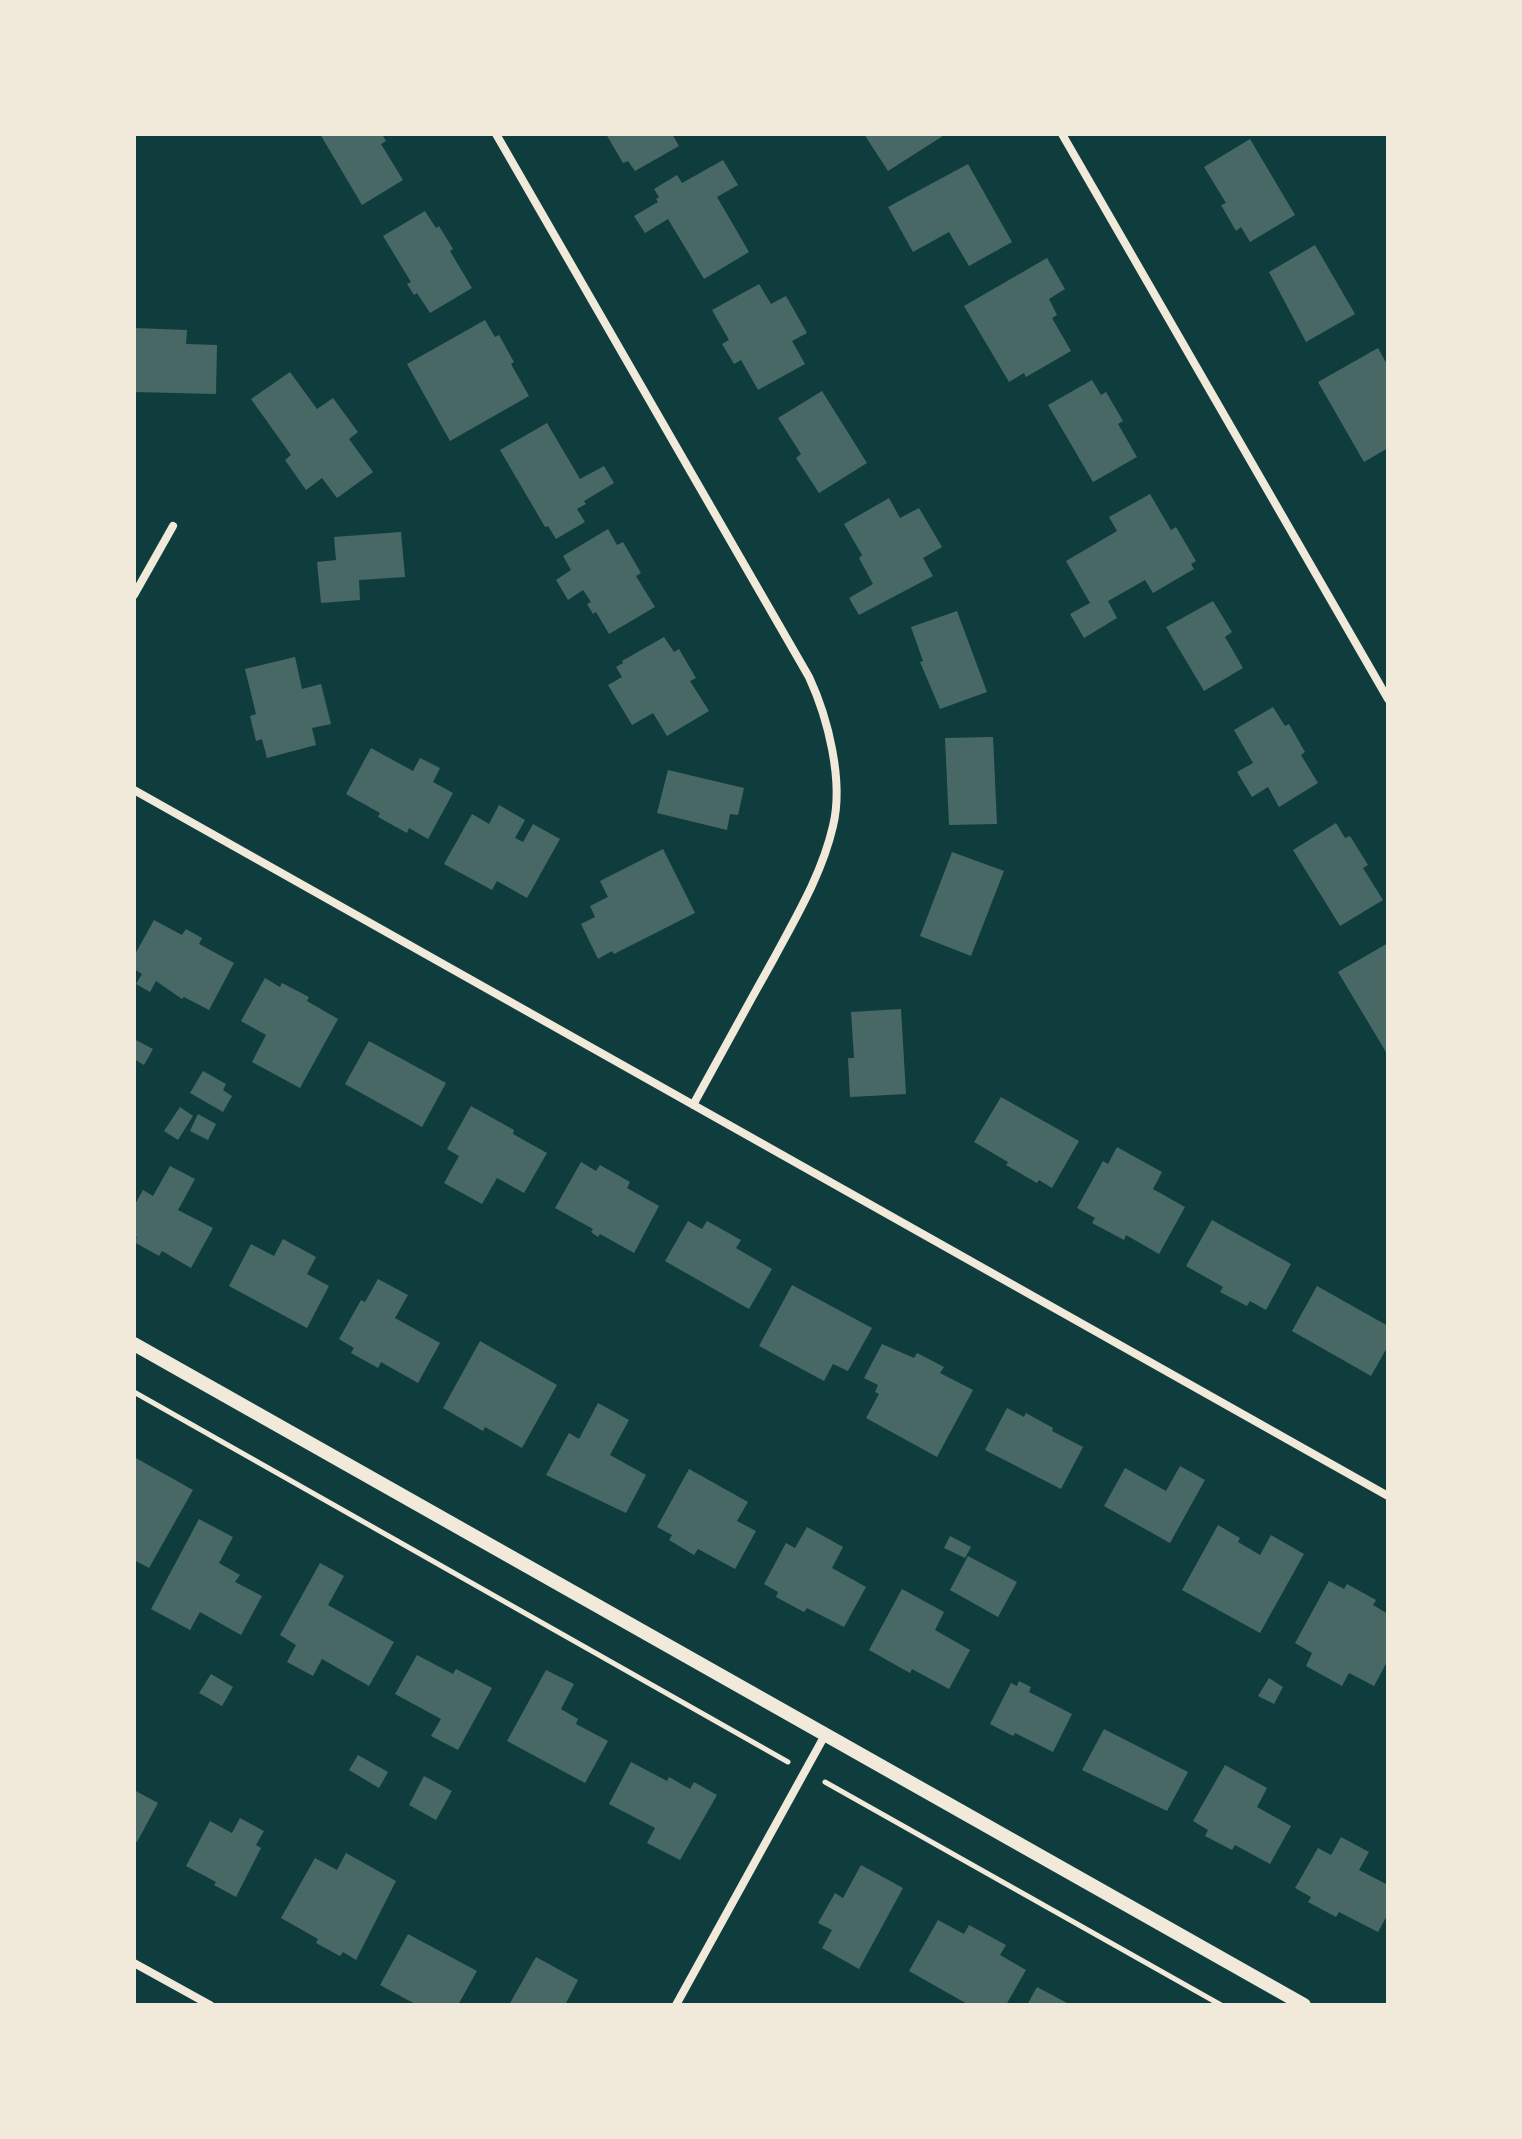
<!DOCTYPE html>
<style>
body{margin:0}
#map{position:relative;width:1522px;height:2139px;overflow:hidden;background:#0f3d3e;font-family:"Fira Sans Condensed",sans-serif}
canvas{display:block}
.frame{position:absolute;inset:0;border:136px solid #f1e9da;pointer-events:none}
</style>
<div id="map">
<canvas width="1522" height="2139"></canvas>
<div class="frame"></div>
</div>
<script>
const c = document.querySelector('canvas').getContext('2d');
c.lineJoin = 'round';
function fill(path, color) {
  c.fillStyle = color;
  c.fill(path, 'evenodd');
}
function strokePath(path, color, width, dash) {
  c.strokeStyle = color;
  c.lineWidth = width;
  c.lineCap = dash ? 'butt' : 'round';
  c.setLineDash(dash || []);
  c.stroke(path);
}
fill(new Path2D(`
 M 320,134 L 382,134 L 386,141 L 381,144 L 403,180 L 362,205 Z
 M 606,134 L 672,134 L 679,146 L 635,171 L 628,161 L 623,163 Z
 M 864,134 L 946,134 L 888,171 Z
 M 1250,139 L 1295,215 L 1250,242 L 1241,227 L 1236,231 L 1221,205 L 1226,203 L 1204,167 Z
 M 723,160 L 738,185 L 717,197 L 749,252 L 704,279 L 668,219 L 645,233 L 634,216 L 658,202 L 656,199 L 659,197 L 654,189 L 677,175 L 682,183 Z
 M 968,164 L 1012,242 L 969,266 L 949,232 L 913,252 L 888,207 Z
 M 425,211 L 436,228 L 439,226 L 453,249 L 450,251 L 472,288 L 430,313 L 417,293 L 414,295 L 407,284 L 411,282 L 383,236 Z
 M 1315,245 L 1355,314 L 1306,342 L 1269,272 Z
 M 1047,258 L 1065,289 L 1049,299 L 1057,315 L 1052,318 L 1071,351 L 1026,377 L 1024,373 L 1009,382 L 964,306 Z
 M 759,284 L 771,304 L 786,296 L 807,333 L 792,341 L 805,364 L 758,390 L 741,360 L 734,364 L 722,344 L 729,340 L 712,310 Z
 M 485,320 L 495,337 L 499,335 L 514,362 L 511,364 L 529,396 L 450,441 L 407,364 Z
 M 134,328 L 187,330 L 186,344 L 217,345 L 216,394 L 134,392 Z
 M 1378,348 L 1388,366 L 1388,448 L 1364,462 L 1318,382 Z
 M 290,372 L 317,409 L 333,398 L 358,432 L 349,439 L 373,472 L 337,498 L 322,478 L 306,490 L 285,460 L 291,455 L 251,399 Z
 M 1092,380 L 1101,395 L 1106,392 L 1123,421 L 1118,424 L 1137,457 L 1093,482 L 1048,405 Z
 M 822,391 L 867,463 L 819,493 L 796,458 L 801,454 L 778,418 Z
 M 547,423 L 580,479 L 604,466 L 614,483 L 584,501 L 586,504 L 577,509 L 585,522 L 556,539 L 548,526 L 545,527 L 500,450 Z
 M 1150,494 L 1171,530 L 1176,527 L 1196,561 L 1191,564 L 1194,569 L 1153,593 L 1145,580 L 1108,601 L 1117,618 L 1084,638 L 1070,614 L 1090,603 L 1066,561 L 1117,531 L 1109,517 Z
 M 889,498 L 900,518 L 919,508 L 942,547 L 923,558 L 933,576 L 859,615 L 849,598 L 873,584 L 859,558 L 862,555 L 844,524 Z
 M 608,529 L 617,545 L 623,542 L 641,573 L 636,576 L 655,607 L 609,634 L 596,612 L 593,614 L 587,604 L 591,602 L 583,590 L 568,600 L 556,580 L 571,570 L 563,556 Z
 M 401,532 L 405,577 L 359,580 L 360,600 L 321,603 L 317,562 L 336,560 L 334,537 Z
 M 1213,601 L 1232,632 L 1225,637 L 1243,668 L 1204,691 L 1166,627 Z
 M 957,611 L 987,692 L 940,709 L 920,662 L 923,661 L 911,627 Z
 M 664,637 L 674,652 L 679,649 L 696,678 L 690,681 L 709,711 L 667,736 L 653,713 L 632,725 L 608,685 L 622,677 L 616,667 L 623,663 L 622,661 Z
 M 295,657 L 302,689 L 321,684 L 331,724 L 312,728 L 316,745 L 267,758 L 262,739 L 256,741 L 250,716 L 256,714 L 245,669 Z
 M 1273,707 L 1285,726 L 1289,724 L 1305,752 L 1301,755 L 1318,783 L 1279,807 L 1268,787 L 1252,797 L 1237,772 L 1253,763 L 1234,730 Z
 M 993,737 L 997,824 L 949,825 L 945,738 Z
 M 371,748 L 413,771 L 420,758 L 440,768 L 433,782 L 453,793 L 428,839 L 409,828 L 407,833 L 378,817 L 380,813 L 346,794 Z
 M 668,770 L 744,788 L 738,815 L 730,814 L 727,830 L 657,813 Z
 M 499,805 L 525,820 L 515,838 L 523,842 L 533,824 L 560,839 L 527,898 L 497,881 L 492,890 L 444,864 L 472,814 L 489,824 Z
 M 1336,823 L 1345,838 L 1350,836 L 1368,865 L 1363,868 L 1383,900 L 1340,926 L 1293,850 Z
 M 663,849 L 695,913 L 614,954 L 612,951 L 598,959 L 581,924 L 595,917 L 590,906 L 608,897 L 600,881 Z
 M 952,852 L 1004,871 L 971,956 L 920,936 Z
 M 154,920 L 182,935 L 186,929 L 202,938 L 199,944 L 234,963 L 209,1010 L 184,997 L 182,999 L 156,981 L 150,992 L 136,984 L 142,974 L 134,969 L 134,956 Z
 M 1388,943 L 1388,1050 L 1386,1052 L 1338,972 Z
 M 265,978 L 280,987 L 282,983 L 309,997 L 307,1001 L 338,1019 L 300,1088 L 252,1062 L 266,1035 L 241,1021 Z
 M 901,1009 L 906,1094 L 850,1097 L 848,1058 L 854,1058 L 851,1012 Z
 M 134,1039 L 153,1049 L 144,1065 L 134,1059 Z
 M 369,1041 L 446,1083 L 422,1127 L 345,1084 Z
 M 203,1071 L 226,1084 L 223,1090 L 232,1096 L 223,1112 L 190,1093 Z
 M 1001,1097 L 1079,1141 L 1052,1188 L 1039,1180 L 1037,1183 L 1006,1165 L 1008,1162 L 974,1142 Z
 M 471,1106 L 514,1130 L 513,1134 L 547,1153 L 524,1193 L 497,1178 L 482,1204 L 444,1183 L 459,1156 L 447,1149 Z
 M 180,1107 L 193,1116 L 178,1140 L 164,1131 Z
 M 198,1114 L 216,1124 L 208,1140 L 190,1131 Z
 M 1117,1147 L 1162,1172 L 1153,1189 L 1185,1207 L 1159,1254 L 1126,1235 L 1124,1240 L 1092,1223 L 1095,1218 L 1077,1208 L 1103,1161 L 1108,1164 Z
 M 581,1162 L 596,1171 L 600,1165 L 630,1182 L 627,1188 L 659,1206 L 634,1253 L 600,1234 L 598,1237 L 591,1232 L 593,1229 L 555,1208 Z
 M 170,1166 L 195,1179 L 178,1210 L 213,1228 L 191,1268 L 162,1251 L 159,1256 L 134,1242 L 137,1237 L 134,1236 L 134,1206 L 143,1190 L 153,1196 Z
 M 1212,1220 L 1291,1264 L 1266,1310 L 1250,1301 L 1247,1306 L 1220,1292 L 1223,1287 L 1186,1266 Z
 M 688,1221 L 702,1229 L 707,1221 L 741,1240 L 736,1248 L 772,1269 L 749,1309 L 665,1261 Z
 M 283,1239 L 316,1257 L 307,1274 L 329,1286 L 307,1328 L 229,1286 L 251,1244 L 274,1256 Z
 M 378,1279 L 408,1295 L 395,1318 L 440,1343 L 418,1383 L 381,1362 L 378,1368 L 351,1353 L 354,1348 L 339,1339 L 361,1300 L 365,1302 Z
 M 792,1285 L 872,1328 L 848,1371 L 833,1364 L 824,1381 L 759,1346 Z
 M 1317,1286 L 1388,1326 L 1388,1346 L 1371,1376 L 1292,1331 Z
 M 480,1341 L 557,1385 L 522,1448 L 485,1427 L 483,1431 L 443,1408 Z
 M 882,1344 L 914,1358 L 917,1353 L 944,1367 L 940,1373 L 973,1390 L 937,1457 L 866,1418 L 879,1394 L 875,1392 L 878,1385 L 864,1378 Z
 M 598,1403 L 629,1420 L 610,1455 L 646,1475 L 626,1513 L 546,1475 L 569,1433 L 579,1439 Z
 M 1007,1408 L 1024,1417 L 1026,1413 L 1053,1428 L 1052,1431 L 1083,1447 L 1061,1489 L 985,1450 Z
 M 134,1457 L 193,1490 L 149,1568 L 134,1560 Z
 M 1180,1466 L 1205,1480 L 1170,1543 L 1104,1506 L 1125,1468 L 1166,1491 Z
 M 689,1469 L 748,1502 L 737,1521 L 756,1531 L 735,1569 L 698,1549 L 694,1555 L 669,1540 L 672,1535 L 657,1527 Z
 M 199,1519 L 233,1537 L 219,1563 L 240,1575 L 235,1582 L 262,1596 L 241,1635 L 200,1612 L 190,1630 L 151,1609 Z
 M 1218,1525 L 1240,1538 L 1238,1542 L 1260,1555 L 1271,1535 L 1304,1554 L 1260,1633 L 1182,1590 Z
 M 807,1527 L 843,1547 L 832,1568 L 866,1587 L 844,1627 L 807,1608 L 804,1612 L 776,1597 L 778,1592 L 764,1584 L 786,1543 L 795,1548 Z
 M 950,1536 L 971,1547 L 965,1558 L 944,1548 Z
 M 968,1556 L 1017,1582 L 998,1617 L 950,1590 Z
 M 320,1563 L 344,1576 L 328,1605 L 394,1642 L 369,1686 L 322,1659 L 313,1676 L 287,1662 L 296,1645 L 280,1635 Z
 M 1329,1581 L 1344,1589 L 1347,1584 L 1376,1600 L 1373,1605 L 1388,1614 L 1388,1660 L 1374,1686 L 1349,1673 L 1342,1686 L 1306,1666 L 1312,1653 L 1295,1643 Z
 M 902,1589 L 944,1612 L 935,1630 L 970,1650 L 949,1689 L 912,1669 L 910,1673 L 869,1650 Z
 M 417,1655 L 453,1674 L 456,1669 L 492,1688 L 458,1750 L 431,1736 L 441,1719 L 395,1694 Z
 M 546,1670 L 574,1684 L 561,1709 L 578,1719 L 576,1724 L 608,1741 L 585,1783 L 507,1741 Z
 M 211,1674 L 233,1687 L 222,1706 L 199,1693 Z
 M 1269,1678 L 1283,1687 L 1274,1704 L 1258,1696 Z
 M 1019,1681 L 1031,1687 L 1029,1692 L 1072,1714 L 1053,1752 L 1015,1733 L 1013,1736 L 990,1724 L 1011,1683 L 1017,1686 Z
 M 1104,1729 L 1188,1772 L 1167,1811 L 1082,1770 Z
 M 358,1755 L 388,1772 L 379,1788 L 349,1770 Z
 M 631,1762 L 667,1781 L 669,1777 L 690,1789 L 694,1782 L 717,1795 L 680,1860 L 647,1843 L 655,1828 L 609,1804 Z
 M 1225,1765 L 1267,1788 L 1257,1807 L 1291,1826 L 1270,1864 L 1235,1845 L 1232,1850 L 1205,1836 L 1208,1830 L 1193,1821 Z
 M 424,1776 L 452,1791 L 436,1820 L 409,1805 Z
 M 134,1790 L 158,1803 L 137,1842 L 134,1840 Z
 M 240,1818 L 264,1831 L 256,1845 L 261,1848 L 236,1897 L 214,1885 L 216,1882 L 186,1866 L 210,1821 L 232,1833 Z
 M 1341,1837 L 1369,1852 L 1359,1870 L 1388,1885 L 1388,1914 L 1378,1932 L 1339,1912 L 1336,1917 L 1308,1902 L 1311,1897 L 1295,1888 L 1318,1848 L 1331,1855 Z
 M 346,1853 L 396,1881 L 356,1960 L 343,1952 L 340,1956 L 316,1943 L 318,1939 L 281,1918 L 315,1858 L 337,1870 Z
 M 861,1865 L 903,1888 L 859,1969 L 822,1948 L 832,1930 L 818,1923 L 835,1893 L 843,1898 Z
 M 938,1920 L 964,1934 L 969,1925 L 1006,1945 L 1000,1955 L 1026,1970 L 1006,2005 L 969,2005 L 909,1971 Z
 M 408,1934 L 477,1971 L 458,2005 L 417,2005 L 380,1985 Z
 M 536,1957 L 578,1980 L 565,2005 L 509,2005 Z
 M 1037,1987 L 1071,2005 L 1027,2005 Z`), '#486865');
strokePath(new Path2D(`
 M 134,1392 L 788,1762
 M 825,1782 L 1221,2005`), '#f1e9da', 5);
strokePath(new Path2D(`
 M 496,134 L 809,677 C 828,718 844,781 833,826 C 822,874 796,917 773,960 C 746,1008 720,1056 693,1105
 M 1062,134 L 1388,699
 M 134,595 L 173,526
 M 134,790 L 1388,1496
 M 134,1963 L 210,2005
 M 676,2005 L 825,1735`), '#f1e9da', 8);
strokePath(new Path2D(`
 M 134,1344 L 1304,2005`), '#f1e9da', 14);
</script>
